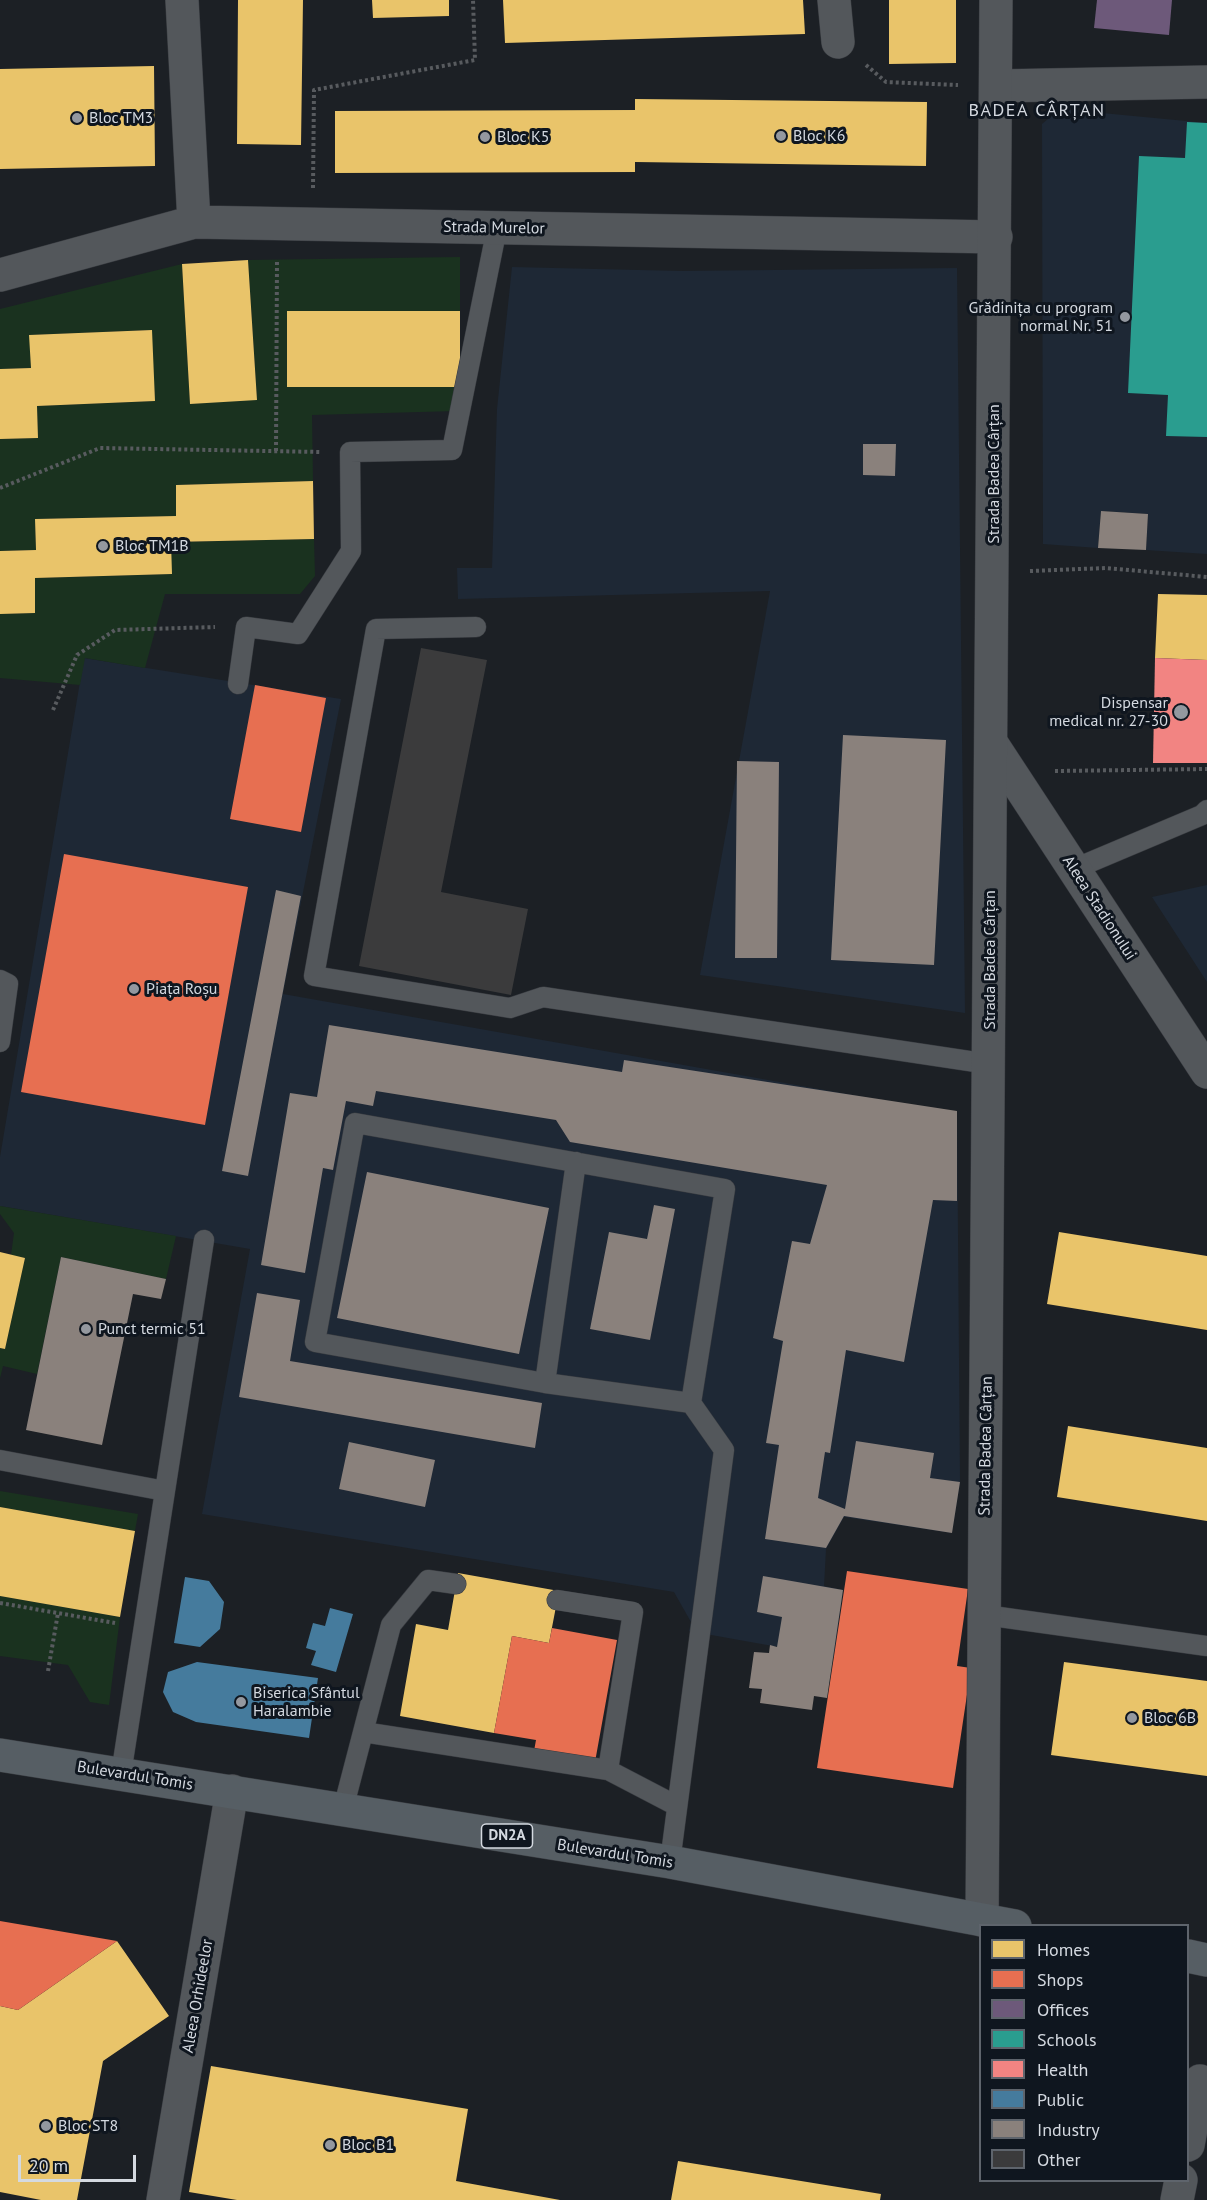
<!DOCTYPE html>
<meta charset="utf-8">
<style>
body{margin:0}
#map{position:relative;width:1207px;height:2200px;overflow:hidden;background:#1c2025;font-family:"PT Sans",sans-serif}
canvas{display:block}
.legend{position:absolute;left:979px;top:1924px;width:210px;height:258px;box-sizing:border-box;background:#0f161f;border:2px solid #5e646c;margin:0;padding:8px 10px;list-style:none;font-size:18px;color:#d4d9e0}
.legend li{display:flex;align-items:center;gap:12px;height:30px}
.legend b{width:30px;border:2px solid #5e646c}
.scale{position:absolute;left:18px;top:2155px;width:118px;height:27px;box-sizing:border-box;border:3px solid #d4d9e0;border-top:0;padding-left:8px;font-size:18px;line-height:21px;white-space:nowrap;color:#d4d9e0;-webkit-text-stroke:4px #0f161f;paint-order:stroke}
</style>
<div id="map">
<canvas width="1207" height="2200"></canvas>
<ul class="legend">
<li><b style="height:16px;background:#e9c46a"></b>Homes</li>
<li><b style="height:16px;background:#e76f51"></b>Shops</li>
<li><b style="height:16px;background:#6d597a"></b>Offices</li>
<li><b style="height:16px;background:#2a9d8f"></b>Schools</li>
<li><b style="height:16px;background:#f28482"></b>Health</li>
<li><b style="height:16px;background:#457b9d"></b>Public</li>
<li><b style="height:16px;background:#8a817c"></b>Industry</li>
<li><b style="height:16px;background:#3b3b3c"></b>Other</li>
</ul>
<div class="scale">20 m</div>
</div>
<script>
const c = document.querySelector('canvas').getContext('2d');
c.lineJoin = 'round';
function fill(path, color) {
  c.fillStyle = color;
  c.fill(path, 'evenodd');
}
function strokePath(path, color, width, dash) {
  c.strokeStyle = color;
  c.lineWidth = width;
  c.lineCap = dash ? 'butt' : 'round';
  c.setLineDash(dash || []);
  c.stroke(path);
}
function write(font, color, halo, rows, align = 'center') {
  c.font = font + ' "PT Sans",sans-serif';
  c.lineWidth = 6;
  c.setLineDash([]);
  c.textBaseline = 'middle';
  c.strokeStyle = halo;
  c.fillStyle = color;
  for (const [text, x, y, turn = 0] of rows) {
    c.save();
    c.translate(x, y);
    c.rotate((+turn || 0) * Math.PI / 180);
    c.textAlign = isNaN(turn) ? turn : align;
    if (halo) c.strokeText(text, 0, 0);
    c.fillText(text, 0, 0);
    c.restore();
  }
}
fill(new Path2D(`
 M 1060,109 L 1207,123 L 1207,554 L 1146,550 L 1148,514 L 1101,511 L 1098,548 L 1043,544 L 1042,124 Z
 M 512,267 L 681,271 L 957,268 L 965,1013 L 700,975 L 770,591 L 458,599 L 457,568 L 492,568 L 497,409 Z
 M 84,658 L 341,699 L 283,994 L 943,1111 L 957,1111 L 960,1482 L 952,1533 L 844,1517 L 826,1549 L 824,1586 L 843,1590 L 834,1657 L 689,1631 L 691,1622 L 674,1592 L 202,1514 L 250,1249 L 0,1206 L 0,1157 Z
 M 1207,885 L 1207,982 L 1152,897 Z`), '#1e2835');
fill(new Path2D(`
 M 460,257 L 460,311 L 287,312 L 287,387 L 460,387 L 456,411 L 312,415 L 313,481 L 176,485 L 176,516 L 35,519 L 36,550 L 0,551 L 0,439 L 38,438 L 37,406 L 155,401 L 151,330 L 30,335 L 31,368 L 0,369 L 0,309 L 182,264 L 190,404 L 257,399 L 248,260 Z
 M 314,539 L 315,576 L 300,594 L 165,594 L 145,668 L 85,658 L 80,685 L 0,678 L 0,614 L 35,613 L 35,578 L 171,574 L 171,542 Z
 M 0,1206 L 176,1236 L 166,1279 L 61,1257 L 37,1374 L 3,1366 L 0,1378 L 0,1348 L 5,1349 L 25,1258 L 11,1255 L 14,1233 L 0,1214 Z
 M 0,1491 L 138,1514 L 135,1531 L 0,1507 Z
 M 0,1596 L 120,1617 L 109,1705 L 90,1702 L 68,1665 L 0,1656 Z`), '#1a321f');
fill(new Path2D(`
 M 238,0 L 303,0 L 301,145 L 237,144 Z
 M 372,0 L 449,0 L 449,16 L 373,18 Z
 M 503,0 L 803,0 L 805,34 L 505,43 Z
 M 889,0 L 956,0 L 956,63 L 889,64 Z
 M 154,66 L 155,166 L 0,169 L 0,69 Z
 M 635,99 L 927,102 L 926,166 L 635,162 L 635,172 L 335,173 L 335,111 L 635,110 Z
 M 248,260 L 257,400 L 190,404 L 182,264 Z
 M 287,311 L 460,311 L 460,387 L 287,387 Z
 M 152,330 L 155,401 L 37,406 L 38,438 L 0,439 L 0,369 L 31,368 L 29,335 Z
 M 313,481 L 314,539 L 171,542 L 172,574 L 35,578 L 35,613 L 0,614 L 0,551 L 36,550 L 35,519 L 176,516 L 176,485 Z
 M 1158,594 L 1207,595 L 1207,660 L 1155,658 Z
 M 1059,1232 L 1207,1256 L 1207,1330 L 1047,1304 Z
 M 0,1252 L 25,1258 L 5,1349 L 0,1348 Z
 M 1068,1426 L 1207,1448 L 1207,1521 L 1057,1497 Z
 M 0,1507 L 135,1531 L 120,1617 L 0,1596 Z
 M 458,1573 L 559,1591 L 549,1643 L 512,1636 L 494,1733 L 400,1716 L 416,1624 L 448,1630 Z
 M 1064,1662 L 1207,1681 L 1207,1776 L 1051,1755 Z
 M 117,1941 L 169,2016 L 103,2061 L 77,2200 L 41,2200 L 0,2192 L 0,2006 L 18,2010 Z
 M 211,2066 L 468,2109 L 456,2181 L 560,2200 L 237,2200 L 189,2192 Z
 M 678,2161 L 881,2194 L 880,2200 L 671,2200 Z`), '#e9c46a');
fill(new Path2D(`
 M 255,685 L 326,698 L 301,832 L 230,819 Z
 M 64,854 L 248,887 L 205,1125 L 21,1092 Z
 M 847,1571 L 968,1589 L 957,1666 L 971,1668 L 953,1788 L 817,1768 Z
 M 552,1628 L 617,1640 L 595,1762 L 534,1751 L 536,1740 L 494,1733 L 512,1636 L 549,1643 Z
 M 0,1921 L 117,1941 L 18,2010 L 0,2006 Z`), '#e76f51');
fill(new Path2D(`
 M 1097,0 L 1172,0 L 1169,35 L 1094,28 Z`), '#6d597a');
fill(new Path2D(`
 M 1187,122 L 1207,123 L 1207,437 L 1166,436 L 1168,395 L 1128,393 L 1139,156 L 1185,158 Z`), '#2a9d8f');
fill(new Path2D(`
 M 1155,658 L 1207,660 L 1207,763 L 1153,763 Z`), '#f28482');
fill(new Path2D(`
 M 185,1577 L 209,1581 L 224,1602 L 220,1629 L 200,1647 L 174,1643 Z
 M 330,1608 L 353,1614 L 336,1672 L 311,1665 L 316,1651 L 306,1648 L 313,1623 L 325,1626 Z
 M 197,1662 L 318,1678 L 309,1738 L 196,1722 L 173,1712 L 163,1692 L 168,1672 Z`), '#457b9d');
fill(new Path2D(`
 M 863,444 L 896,444 L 895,476 L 863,475 Z
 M 1101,511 L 1148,514 L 1146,550 L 1098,548 Z
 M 843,735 L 946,740 L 934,965 L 831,960 Z
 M 737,761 L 779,762 L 777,958 L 735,958 Z
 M 276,890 L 301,896 L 248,1176 L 222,1171 Z
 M 329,1025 L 622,1072 L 624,1060 L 957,1111 L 957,1201 L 933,1200 L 904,1362 L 846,1350 L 830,1453 L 825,1452 L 818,1498 L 845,1509 L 856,1441 L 934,1453 L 930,1478 L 960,1482 L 952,1533 L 844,1516 L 826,1548 L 765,1539 L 779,1445 L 766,1443 L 783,1341 L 773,1338 L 792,1241 L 810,1244 L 827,1185 L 570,1142 L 556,1120 L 376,1091 L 373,1106 L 346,1101 L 333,1170 L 323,1168 L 305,1273 L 261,1265 L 290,1093 L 317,1097 Z
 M 367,1172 L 549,1208 L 519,1354 L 337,1318 Z
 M 654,1205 L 675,1209 L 650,1340 L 590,1329 L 609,1232 L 647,1239 Z
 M 61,1257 L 166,1279 L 161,1299 L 133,1294 L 102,1445 L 26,1430 Z
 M 257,1293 L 300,1300 L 290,1361 L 542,1403 L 535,1448 L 239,1397 Z
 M 349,1442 L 435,1460 L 425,1507 L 339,1489 Z
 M 763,1576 L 843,1590 L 827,1698 L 814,1696 L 812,1710 L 760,1703 L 762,1689 L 749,1688 L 754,1652 L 769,1653 L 770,1645 L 777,1647 L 782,1617 L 757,1612 Z`), '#8a817c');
fill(new Path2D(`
 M 421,648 L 487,660 L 441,892 L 528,909 L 511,995 L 359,966 Z`), '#3b3b3c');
const lane = new Path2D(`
 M 476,627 L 376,629 L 314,976 L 510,1008 L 543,997 L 989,1064
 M 238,684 L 246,627 L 298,634 L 351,551 L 350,452 L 452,450 L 497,228
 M 1074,869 L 1202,815 L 1207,810
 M 0,980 L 8,984 L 0,1042
 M 576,1162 L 545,1383 L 691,1403 L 724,1450 L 670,1862
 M 545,1383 L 315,1342 L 355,1123 L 725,1189 L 691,1403
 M 0,1460 L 165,1491
 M 557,1600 L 633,1612 L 608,1770 L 677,1806
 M 985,1615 L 1207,1646
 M 363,1732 L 608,1770
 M 121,1774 L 204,1240
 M 343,1809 L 391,1625 L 428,1580 L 456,1584`);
const street = new Path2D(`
 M 182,0 L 194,222
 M 834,0 L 838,42
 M 997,86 L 1207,82
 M 0,275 L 194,222 L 996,237
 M 992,744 L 1207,1072
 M 1188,2145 L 1200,2081
 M 163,2200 L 232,1791
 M 1177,2200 L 1181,2180`);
const secondary = new Path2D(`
 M 982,1920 L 996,0`);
const primary = new Path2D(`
 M 0,1755 L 670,1862 L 1015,1926
 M 1188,1956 L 1207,1960`);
strokePath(lane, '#383b40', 21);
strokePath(street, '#383b40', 34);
strokePath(secondary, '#383b40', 34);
strokePath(primary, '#383b40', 34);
strokePath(new Path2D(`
 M 866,65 L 886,82 L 958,85
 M 313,188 L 314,90 L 475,60 L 473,0
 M 276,451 L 277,260
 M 0,488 L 100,448 L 322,452
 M 1030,571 L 1106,568 L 1207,577
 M 53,710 L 77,655 L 115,630 L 215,627
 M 1055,771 L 1207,769
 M 0,1603 L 115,1623
 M 48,1671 L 58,1613`), '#585b5f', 4, [3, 3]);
strokePath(lane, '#53575b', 20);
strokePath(street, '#53575b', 33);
strokePath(secondary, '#53575b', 33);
strokePath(primary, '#565e64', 33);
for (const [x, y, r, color] of [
 [77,118,6,"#94989f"],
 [781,136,6,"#94989f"],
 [485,137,6,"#94989f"],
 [1125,317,6,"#94989f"],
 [103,546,6,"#94989f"],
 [1181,712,8,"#94989f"],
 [134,989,6,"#94989f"],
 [86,1329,6,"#94989f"],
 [241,1702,6,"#94989f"],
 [1132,1718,6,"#94989f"],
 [46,2126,6,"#94989f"],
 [330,2145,6,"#94989f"]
]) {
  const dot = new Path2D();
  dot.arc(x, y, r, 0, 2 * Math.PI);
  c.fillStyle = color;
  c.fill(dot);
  strokePath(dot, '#0f161f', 2);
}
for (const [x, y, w] of [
 [507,1836,51]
]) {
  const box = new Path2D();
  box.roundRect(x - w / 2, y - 12, w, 24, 4.5);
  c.fillStyle = '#0f161f';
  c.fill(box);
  strokePath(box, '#d4d9e0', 1.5);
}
write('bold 15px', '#d4d9e0', null, [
 ["DN2A",507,1836]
]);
write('16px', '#d4d9e0', '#0f161f', [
 ["Bloc TM3",89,118],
 ["Bloc K6",793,136],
 ["Bloc K5",497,137],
 ["Grădinița cu program",1113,308,"right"],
 ["normal Nr. 51",1113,326,"right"],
 ["Bloc TM1B",115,546],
 ["Dispensar",1168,703,"right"],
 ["medical nr. 27-30",1168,721,"right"],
 ["Piața Roșu",146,989],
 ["Punct termic 51",98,1329],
 ["Biserica Sfântul",253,1693],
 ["Haralambie",253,1711],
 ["Bloc 6B",1144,1718],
 ["Bloc ST8",58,2126],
 ["Bloc B1",342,2145]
], 'left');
write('16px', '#d4d9e0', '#0f161f', [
 ["Strada Murelor",494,228,1],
 ["Strada Badea Cârțan",994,474,-90],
 ["Aleea Stadionului",1099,908,57],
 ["Strada Badea Cârțan",990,960,-90],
 ["Strada Badea Cârțan",986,1446,-89],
 ["Bulevardul Tomis",135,1776,9],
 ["Bulevardul Tomis",615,1854,9],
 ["Aleea Orhideelor",198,1996,-80]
]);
c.letterSpacing = '1.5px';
write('18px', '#d4d9e0', '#0f161f', [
 ["BADEA CÂRȚAN",1037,111]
]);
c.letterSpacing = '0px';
</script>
